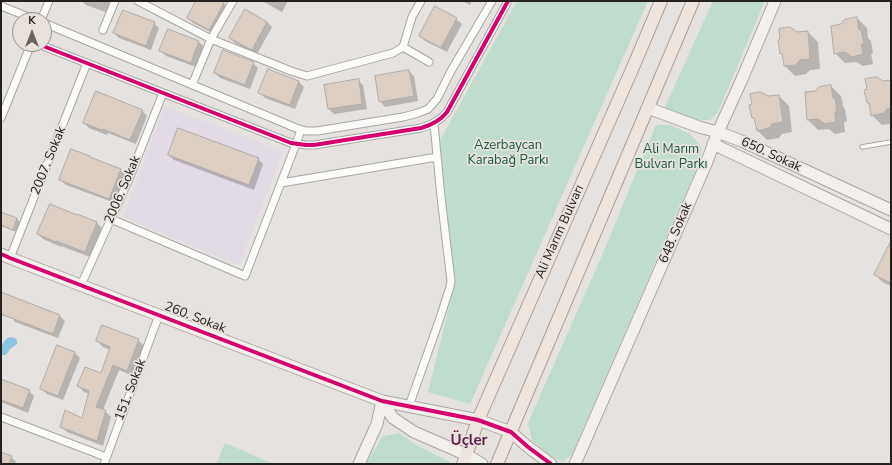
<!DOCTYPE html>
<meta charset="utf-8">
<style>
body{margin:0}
#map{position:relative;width:892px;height:465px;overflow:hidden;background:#e5e2df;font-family:"Nunito Sans",sans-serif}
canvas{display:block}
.frame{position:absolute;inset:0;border:2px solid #23201f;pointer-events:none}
.north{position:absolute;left:12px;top:12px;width:40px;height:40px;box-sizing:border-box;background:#e8e1dc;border:1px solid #999490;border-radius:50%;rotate:0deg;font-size:11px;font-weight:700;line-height:16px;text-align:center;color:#23201f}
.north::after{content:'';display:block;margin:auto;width:14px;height:18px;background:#676462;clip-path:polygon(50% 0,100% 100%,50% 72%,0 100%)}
</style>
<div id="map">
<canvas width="892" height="465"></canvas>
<div class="frame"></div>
<div class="north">K</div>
</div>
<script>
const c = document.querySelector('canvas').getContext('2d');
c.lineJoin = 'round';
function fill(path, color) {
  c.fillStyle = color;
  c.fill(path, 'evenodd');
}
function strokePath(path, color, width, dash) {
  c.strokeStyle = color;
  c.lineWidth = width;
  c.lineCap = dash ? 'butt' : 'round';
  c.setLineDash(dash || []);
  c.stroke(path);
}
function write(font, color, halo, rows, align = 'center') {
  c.font = font + ' "Nunito Sans",sans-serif';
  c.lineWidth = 3.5;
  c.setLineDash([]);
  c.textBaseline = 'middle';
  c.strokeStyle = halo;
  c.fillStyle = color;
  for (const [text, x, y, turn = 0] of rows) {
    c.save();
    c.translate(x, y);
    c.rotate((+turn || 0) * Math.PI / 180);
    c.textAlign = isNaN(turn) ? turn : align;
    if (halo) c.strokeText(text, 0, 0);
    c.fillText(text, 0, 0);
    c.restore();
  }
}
fill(new Path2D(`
 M 165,106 L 283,152 L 239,265 L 123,217 Z`), '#e2dae4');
fill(new Path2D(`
 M 517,1 L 648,1 L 470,404 L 428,392 L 454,287 L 439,142 Z
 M 713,1 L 765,1 L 718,112 L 710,120 L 696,120 L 665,107 Z
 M 656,125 L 671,125 L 690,134 L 702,147 L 700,160 L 572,454 L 563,462 L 551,456 L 532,441 L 528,423 L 603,253 Z
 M 399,433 L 418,446 L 450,462 L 449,464 L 366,464 L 383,436 Z
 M 225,443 L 274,464 L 216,464 Z`), '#c0dccc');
fill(new Path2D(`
 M 10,337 L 15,338 L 17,341 L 17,344 L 10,349 L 6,355 L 2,355 C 0,348 3,339 10,337 Z`), '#88c7df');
fill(new Path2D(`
 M 82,1 L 112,1 L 108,13 L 86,5 Z
 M 197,1 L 221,1 L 229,8 L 214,34 L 193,23 L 188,18 Z
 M 262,1 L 288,1 L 282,12 Z
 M 462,1 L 472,1 L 470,5 Z
 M 857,18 L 867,28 L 868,38 L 871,41 L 873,53 L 871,54 L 873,64 L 863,66 L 856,62 L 845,63 L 835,53 L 842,25 Z
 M 456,19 L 462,24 L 447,52 L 425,41 L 420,36 Z
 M 267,22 L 272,27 L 257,54 L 235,43 L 230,37 Z
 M 154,23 L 159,28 L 151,50 L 119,38 L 114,33 Z
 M 808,32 L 818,42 L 820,69 L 810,70 L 806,74 L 795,76 L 785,66 L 783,56 L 781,53 L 797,33 Z
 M 199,42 L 204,47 L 196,67 L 166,56 L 161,51 Z
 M 253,63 L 258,68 L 250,89 L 220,78 L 215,73 Z
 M 409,71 L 414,76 L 418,101 L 385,107 L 380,101 Z
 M 358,80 L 363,85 L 367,109 L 334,114 L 329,109 L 325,85 Z
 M 891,81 L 891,124 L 882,125 L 872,115 L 870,106 L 868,103 L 868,90 L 883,82 Z
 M 299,82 L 304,87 L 295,109 L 265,98 L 260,93 Z
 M 831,86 L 841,96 L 843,106 L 845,109 L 847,121 L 844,122 L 845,132 L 835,134 L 829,129 L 818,130 L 808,120 L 816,92 Z
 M 779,96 L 789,106 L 792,132 L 782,134 L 779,138 L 767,140 L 757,130 L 755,121 L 753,118 L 750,106 L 768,97 Z
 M 142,110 L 147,116 L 136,144 L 108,133 L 107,135 L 89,128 L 84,123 Z
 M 169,155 L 258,159 L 263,164 L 254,190 L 174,160 Z
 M 120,170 L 126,175 L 115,203 L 66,185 L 61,180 Z
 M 1,213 L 17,219 L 20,222 L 16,232 L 1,226 Z
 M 97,223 L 102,228 L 90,257 L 61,246 L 61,247 L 43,239 L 38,234 Z
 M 891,254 L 891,286 L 882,282 L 876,275 Z
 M 1,293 L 60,316 L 65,321 L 58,338 L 15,322 L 13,319 L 1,315 Z
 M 138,340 L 144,346 L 133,376 L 119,370 L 103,410 L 105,411 L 111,417 L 103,446 L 67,432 L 61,426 L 82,419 L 89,394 L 84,392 L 78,386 L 101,374 L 110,350 L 103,347 L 97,341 Z
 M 75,353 L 80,358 L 63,400 L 47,394 L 42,389 Z
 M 1,380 L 29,391 L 34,396 L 28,413 L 1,402 Z
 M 1,453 L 11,457 L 16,462 L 15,464 L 1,464 Z`), '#0003');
const building = new Path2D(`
 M 196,1 L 225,1 L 209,30 L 187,18 Z
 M 435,6 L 457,18 L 441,48 L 419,36 Z
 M 245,9 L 267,22 L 252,50 L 229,38 Z
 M 123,10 L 155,22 L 146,46 L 113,33 Z
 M 857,17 L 859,30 L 861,30 L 864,44 L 861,44 L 863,54 L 852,57 L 845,52 L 834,54 L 831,26 L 841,24 L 844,20 Z
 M 790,27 L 797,32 L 808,31 L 810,59 L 800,60 L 796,65 L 784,66 L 782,53 L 780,54 L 778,40 L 780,39 L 779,29 Z
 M 168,29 L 199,41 L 191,63 L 159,51 Z
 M 223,50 L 254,62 L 245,85 L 214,73 Z
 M 268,69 L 299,81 L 290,105 L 258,93 Z
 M 409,70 L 414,96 L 379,102 L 375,76 Z
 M 877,77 L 883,81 L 891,80 L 891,108 L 887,109 L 884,113 L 871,116 L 869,103 L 867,103 L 864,90 L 867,89 L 865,79 Z
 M 359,79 L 362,104 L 328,109 L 324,85 Z
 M 831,85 L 833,98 L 835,98 L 837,112 L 835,112 L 836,122 L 825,124 L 818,119 L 807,120 L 805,92 L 815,91 L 819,87 Z
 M 96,91 L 143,110 L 130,140 L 103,129 L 102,130 L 83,123 Z
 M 761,92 L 768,96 L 779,95 L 783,122 L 772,124 L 769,128 L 757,131 L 754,118 L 752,118 L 749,105 L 752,104 L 750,94 Z
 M 178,128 L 259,158 L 249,185 L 168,155 Z
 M 71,149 L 90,156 L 90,157 L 121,169 L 109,199 L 59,180 Z
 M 50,204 L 77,215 L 77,214 L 97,222 L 85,252 L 56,241 L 56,242 L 37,234 Z
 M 1,212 L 17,218 L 13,230 L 1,225 Z
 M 891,241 L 891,283 L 874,275 Z
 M 1,292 L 60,315 L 53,334 L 1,314 Z
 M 102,325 L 139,339 L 127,371 L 113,365 L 96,407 L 106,410 L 97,441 L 60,427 L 65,410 L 82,418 L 89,391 L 77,386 L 85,367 L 101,373 L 110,347 L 96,341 Z
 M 57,345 L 75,352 L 58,396 L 40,389 Z
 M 1,379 L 30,390 L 23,408 L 1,400 Z
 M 1,452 L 12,456 L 9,464 L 1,464 Z`);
fill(building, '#ddcec4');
strokePath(building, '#afacaa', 1);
const lane = new Path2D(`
 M 862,147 L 891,142`);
const street = new Path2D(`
 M 138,1 L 211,39 L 291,71 L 307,76 L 393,53 L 403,47 L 412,17 L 421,1
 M 1,6 L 36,20
 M 41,20 L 49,1
 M 44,23 L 296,128 L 306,131 L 317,131 L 403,117 L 418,113 L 428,109 L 437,99 L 451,71 L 492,1
 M 103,30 L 115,1
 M 38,44 L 291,143 L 306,145 L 314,145 L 421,128 C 432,125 440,121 447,112 L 508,1
 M 403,47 L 429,62
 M 192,85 L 211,39 L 233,1
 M 1,118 L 31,44
 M 281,183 L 437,157
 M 111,219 L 245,276 L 296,144 L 301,130
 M 10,258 L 87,63
 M 81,285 L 129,179 L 163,93
 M 409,406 L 440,318 L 450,287 L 451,281 L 441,197 L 434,124
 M 1,417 L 106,457
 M 104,464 L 159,315`);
const secondary = new Path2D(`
 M 648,108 L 699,127 L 718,132 L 744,142 L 891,210
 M 713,144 L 891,229
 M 1,254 L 10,258 L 382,401 L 478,420 L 511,432 L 528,447 L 551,464
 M 382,401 L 393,418 L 414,432 L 467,455 L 482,464
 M 359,464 L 377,424 L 382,401
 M 575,464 L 706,164 L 718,132 L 742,79 L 775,1`);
const primary = new Path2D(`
 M 463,464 L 478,420 L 634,65 L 661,1
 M 497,464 L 693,1`);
strokePath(lane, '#a9a7a5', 5.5);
strokePath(street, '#a9a7a5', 9);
strokePath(secondary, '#a9a7a5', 13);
strokePath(primary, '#af9f95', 14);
strokePath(lane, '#fbfbfa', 3.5);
strokePath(street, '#fbfbfa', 7);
strokePath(secondary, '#f3f0ec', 11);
strokePath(primary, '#ede5de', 12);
strokePath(new Path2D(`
 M 38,44 L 291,143 L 306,145 L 314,145 L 421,128 C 432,125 440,121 447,112 L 508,1
 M 1,254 L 10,258 L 382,401 L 478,420 L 511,432 L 528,447 L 551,464`), '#d6006c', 4);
write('13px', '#175b42', '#e8e1dc', [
 ["Azerbaycan",508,146],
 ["Karabağ Parkı",508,161],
 ["Ali Marım",671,150],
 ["Bulvarı Parkı",671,165]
]);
write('13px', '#23201f', '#e8e1dc', [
 ["650. Sokak",771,155,25],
 ["2007. Sokak",49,161,-68],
 ["2006. Sokak",123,190,-67],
 ["Ali Marım Bulvarı",560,232,-66],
 ["648. Sokak",676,233,-67],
 ["260. Sokak",195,318,21],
 ["151. Sokak",131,390,-69]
]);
write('bold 15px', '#571f4a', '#e8e1dc', [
 ["Üçler",469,441]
]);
</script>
